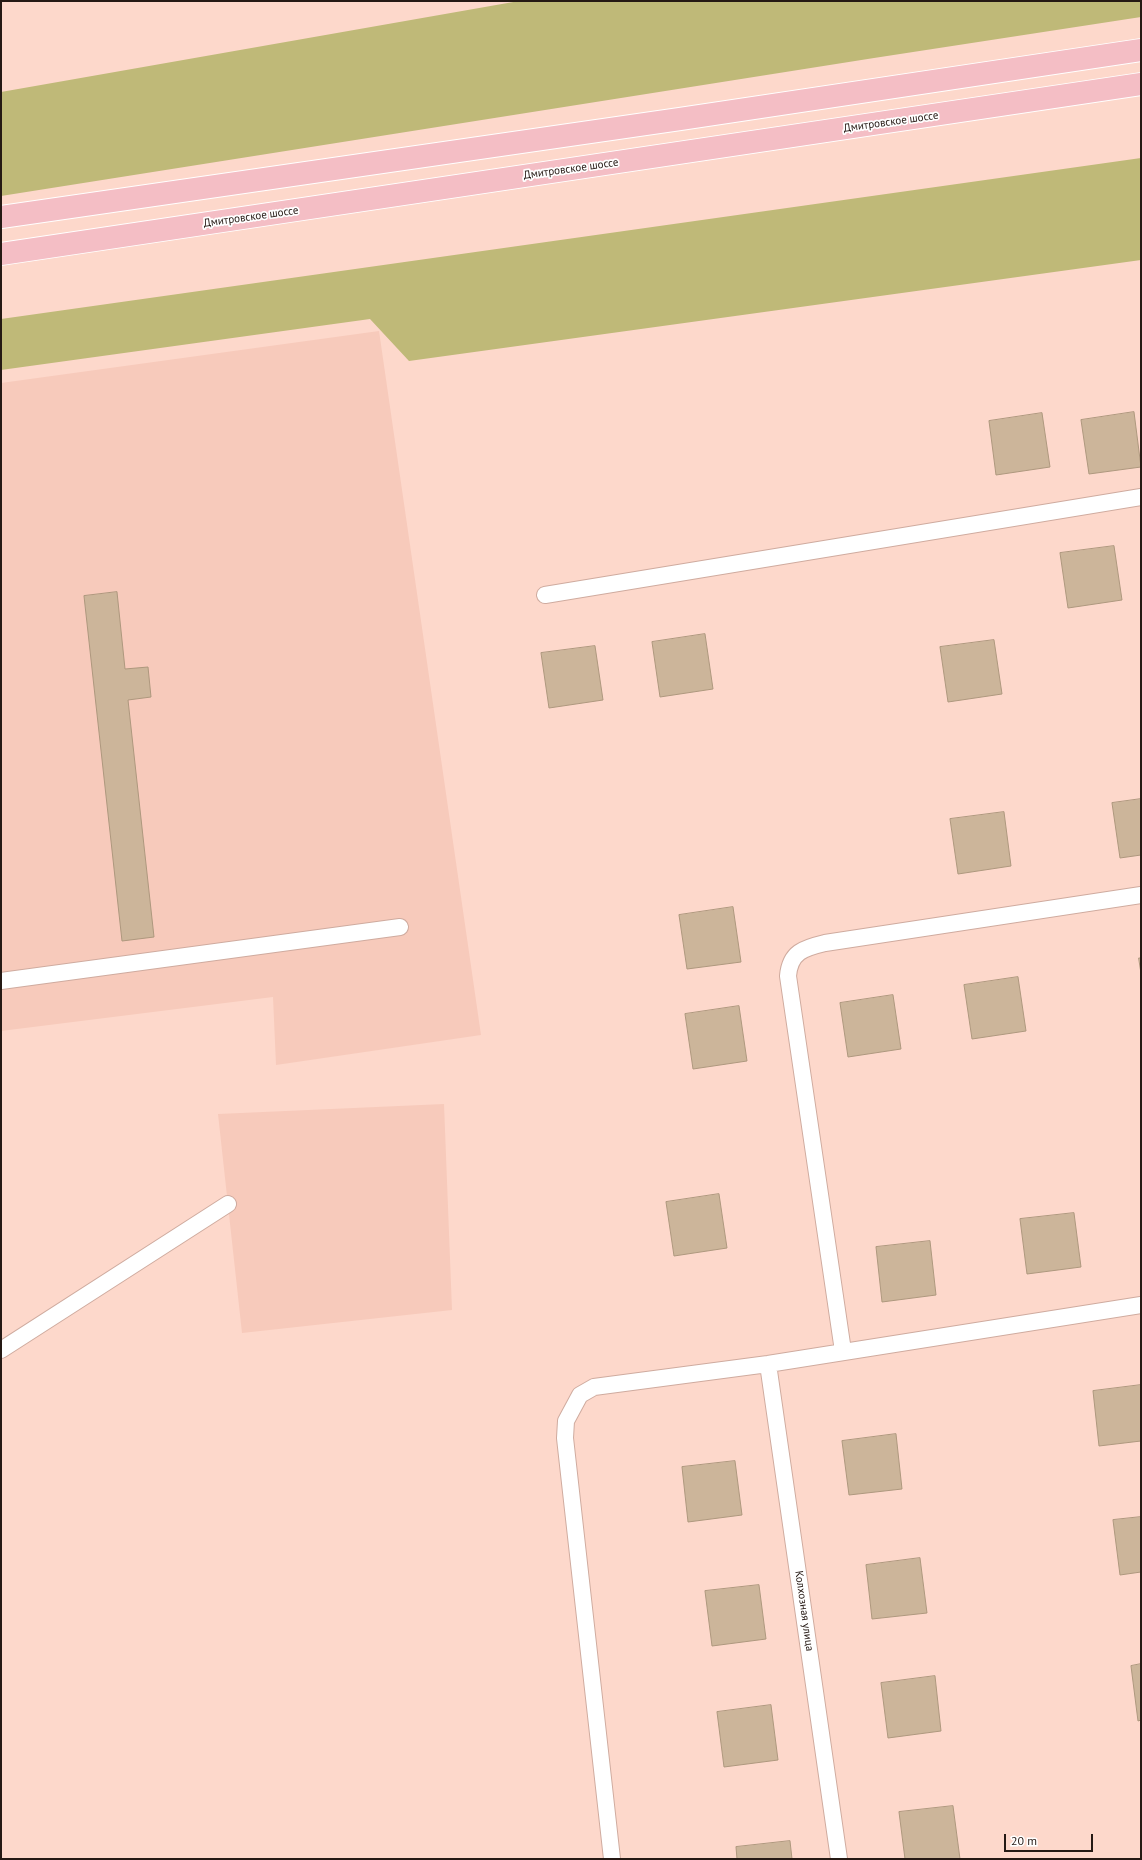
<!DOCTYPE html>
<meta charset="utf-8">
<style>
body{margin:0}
#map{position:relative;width:1142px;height:1860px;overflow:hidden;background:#fdd8cb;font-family:"PT Sans",sans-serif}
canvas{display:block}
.frame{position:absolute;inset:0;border:2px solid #251914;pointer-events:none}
.scale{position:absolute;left:1004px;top:1834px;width:89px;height:18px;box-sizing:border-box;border:2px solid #251914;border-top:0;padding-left:5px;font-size:12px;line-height:14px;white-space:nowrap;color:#251914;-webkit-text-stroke:3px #fff;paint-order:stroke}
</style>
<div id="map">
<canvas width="1142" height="1860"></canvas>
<div class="frame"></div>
<div class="scale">20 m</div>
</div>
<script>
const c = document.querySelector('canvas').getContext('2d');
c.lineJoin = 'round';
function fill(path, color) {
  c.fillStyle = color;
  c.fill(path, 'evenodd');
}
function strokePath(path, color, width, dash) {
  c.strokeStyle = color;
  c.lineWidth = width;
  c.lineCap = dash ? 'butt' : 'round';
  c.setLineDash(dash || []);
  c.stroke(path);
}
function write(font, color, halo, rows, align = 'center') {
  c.font = font + ' "PT Sans",sans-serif';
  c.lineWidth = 3.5;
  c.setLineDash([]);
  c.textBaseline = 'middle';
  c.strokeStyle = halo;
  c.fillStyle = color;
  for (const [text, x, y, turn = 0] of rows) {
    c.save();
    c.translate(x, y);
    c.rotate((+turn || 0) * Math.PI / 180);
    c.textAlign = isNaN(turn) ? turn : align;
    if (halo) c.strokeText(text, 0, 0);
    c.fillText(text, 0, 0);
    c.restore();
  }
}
fill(new Path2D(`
 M 379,331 L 481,1035 L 276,1065 L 273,997 L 1,1031 L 1,383 Z
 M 444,1104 L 452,1310 L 242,1333 L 218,1114 Z`), '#f7cabb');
fill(new Path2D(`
 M 519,1 L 1141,1 L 1141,17 L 874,58 L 1,196 L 1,92 Z
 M 1141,158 L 1141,260 L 409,361 L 370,319 L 1,370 L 1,319 Z`), '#bfb978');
const building = new Path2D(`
 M 1134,412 L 1141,467 L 1089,474 L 1081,420 Z
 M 1042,413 L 1050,467 L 996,475 L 989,421 Z
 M 1114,546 L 1122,600 L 1068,608 L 1060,553 Z
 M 117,592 L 125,669 L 148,667 L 151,697 L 128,700 L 154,937 L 122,941 L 84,596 Z
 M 705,634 L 713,689 L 660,697 L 652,642 Z
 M 994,640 L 1002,694 L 948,702 L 940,647 Z
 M 595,646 L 603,700 L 549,708 L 541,653 Z
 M 1141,799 L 1141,855 L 1120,858 L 1112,803 Z
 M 1004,812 L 1011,866 L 958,874 L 950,819 Z
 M 733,907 L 741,962 L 687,969 L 679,915 Z
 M 1139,958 L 1141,958 L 1141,973 Z
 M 1018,977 L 1026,1031 L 972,1039 L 964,985 Z
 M 893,995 L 901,1049 L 848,1057 L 840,1003 Z
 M 739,1006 L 747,1061 L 693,1069 L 685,1014 Z
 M 719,1194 L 727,1248 L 674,1256 L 666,1202 Z
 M 1074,1213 L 1081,1267 L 1027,1274 L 1020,1219 Z
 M 930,1241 L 936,1295 L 882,1302 L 876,1247 Z
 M 1141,1385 L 1141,1441 L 1099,1446 L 1093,1391 Z
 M 896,1434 L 902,1489 L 849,1495 L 842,1441 Z
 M 735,1461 L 742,1515 L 688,1522 L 682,1467 Z
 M 1141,1517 L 1141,1572 L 1120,1575 L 1113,1520 Z
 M 920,1558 L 927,1613 L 872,1619 L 866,1565 Z
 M 759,1585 L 766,1639 L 712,1646 L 705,1591 Z
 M 1141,1664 L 1141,1720 L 1138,1721 L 1131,1666 Z
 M 935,1676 L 941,1731 L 888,1738 L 881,1683 Z
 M 771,1705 L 778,1760 L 724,1767 L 717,1712 Z
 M 953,1806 L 960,1859 L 905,1859 L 899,1812 Z
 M 790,1841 L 792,1859 L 737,1859 L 736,1847 Z`);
fill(building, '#ccb59a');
strokePath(building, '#ae987e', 1);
const lane = new Path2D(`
 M 545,595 L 1141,497
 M 1,981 L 400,927
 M 1,1350 L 228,1204
 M 843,1351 L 788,976 C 790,952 804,948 825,943 L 1141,895
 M 768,1364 L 839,1859
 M 612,1859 L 565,1438 L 566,1421 L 580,1395 L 594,1387 L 768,1364 L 1141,1305`);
const highway = new Path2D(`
 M 1,217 L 680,119 L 1141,50
 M 1,254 L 1141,84`);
strokePath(lane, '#cfab9f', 18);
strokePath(highway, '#fff', 24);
strokePath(lane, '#fff', 16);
strokePath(highway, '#f4bec5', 22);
write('11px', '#251914', '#fff', [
 ["Дмитровское шоссе",891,122,-8],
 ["Дмитровское шоссе",571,169,-8],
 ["Дмитровское шоссе",251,217,-8],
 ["Колхозная улица",804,1611,82]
]);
</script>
